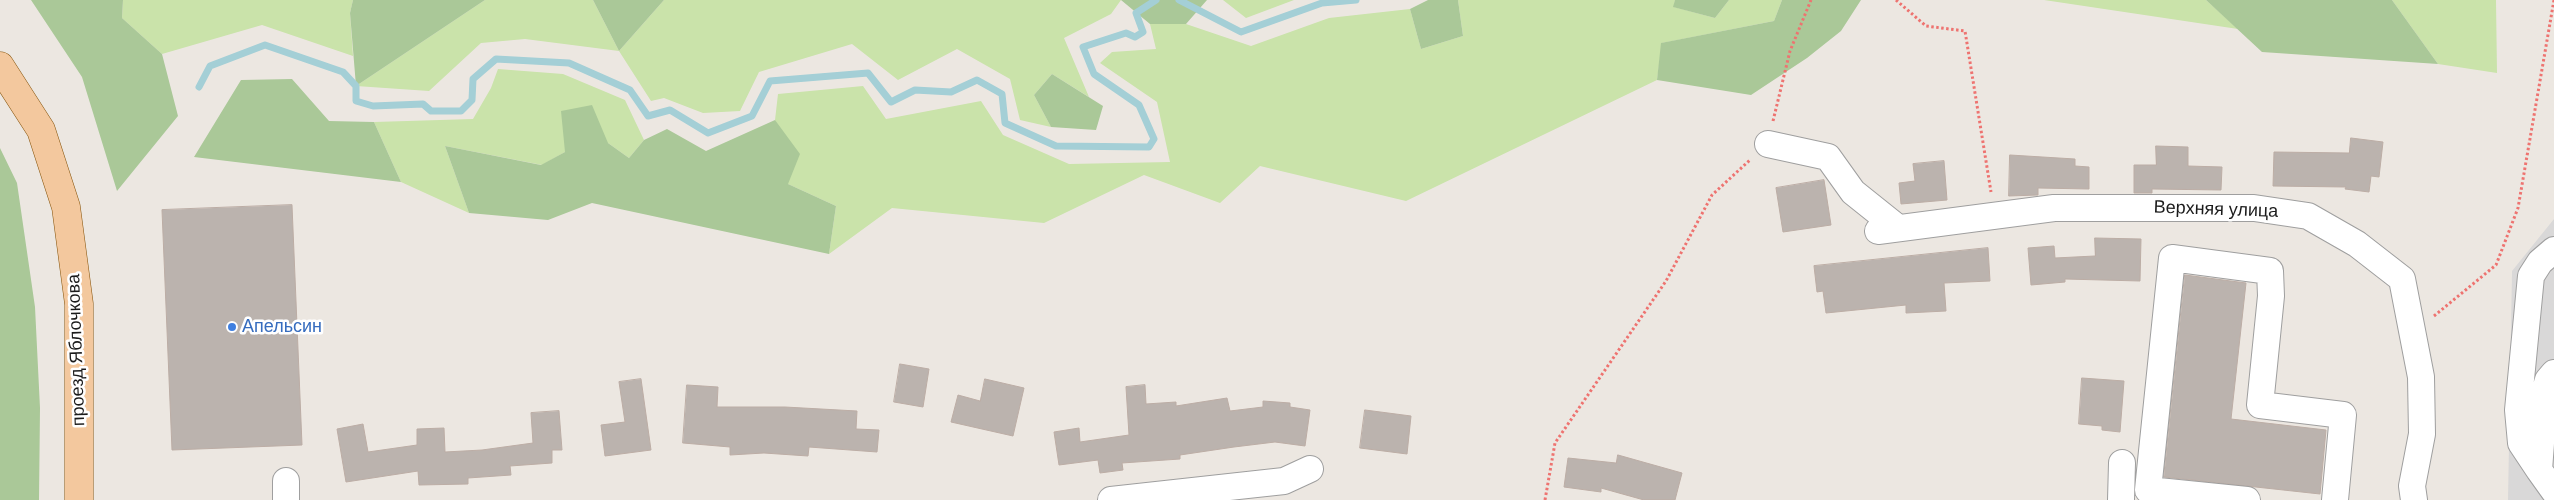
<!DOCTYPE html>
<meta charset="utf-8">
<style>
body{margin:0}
canvas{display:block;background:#ece7e1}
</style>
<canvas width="2554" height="500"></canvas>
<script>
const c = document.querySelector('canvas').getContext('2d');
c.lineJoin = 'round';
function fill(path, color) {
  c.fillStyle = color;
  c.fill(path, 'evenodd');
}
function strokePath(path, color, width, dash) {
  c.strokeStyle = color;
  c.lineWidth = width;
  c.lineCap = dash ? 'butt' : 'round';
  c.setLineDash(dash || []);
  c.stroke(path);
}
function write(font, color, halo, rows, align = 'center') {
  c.font = font + ' "DM Sans",sans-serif';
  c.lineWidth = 5;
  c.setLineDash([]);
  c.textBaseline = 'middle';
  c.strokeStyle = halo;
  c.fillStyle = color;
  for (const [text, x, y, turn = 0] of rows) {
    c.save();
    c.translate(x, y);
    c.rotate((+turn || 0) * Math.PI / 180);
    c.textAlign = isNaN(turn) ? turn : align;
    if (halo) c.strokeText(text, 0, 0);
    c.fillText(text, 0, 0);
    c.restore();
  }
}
fill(new Path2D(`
 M 2554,219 L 2554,500 L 2508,500 L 2512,271 Z`), '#d9d8d8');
fill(new Path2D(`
 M 123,0 L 353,0 L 350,13 L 353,56 L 262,25 L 162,54 L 122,18 Z
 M 485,0 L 593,0 L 619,51 L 664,0 L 1121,0 L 1111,14 L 1064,38 L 1089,97 L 1052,74 L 1034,95 L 1051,127 L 1020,120 L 1010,79 L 957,49 L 898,80 L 852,44 L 759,72 L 740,111 L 703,113 L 664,98 L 651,101 L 619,51 L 525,39 L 481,43 L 429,91 L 356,86 Z
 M 1223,0 L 1294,0 L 1246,18 Z
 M 1458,0 L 1675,0 L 1674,7 L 1715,18 L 1729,0 L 1782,0 L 1774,21 L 1662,43 L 1657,80 L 1406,201 L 1260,166 L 1220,203 L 1144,175 L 1044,223 L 892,208 L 829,254 L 836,206 L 788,184 L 775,120 L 778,94 L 863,86 L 886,119 L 981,101 L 1003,135 L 1069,164 L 1170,162 L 1157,102 L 1100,63 L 1112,52 L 1156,49 L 1150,24 L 1186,24 L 1251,46 L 1329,18 L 1410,9 L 1421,49 L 1463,36 Z
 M 2044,0 L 2206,0 L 2238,29 Z
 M 2392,0 L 2496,0 L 2497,73 L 2438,64 Z
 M 498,69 L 563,74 L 625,100 L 644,140 L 629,158 L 608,143 L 565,152 L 542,165 L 445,146 L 469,213 L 401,182 L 374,122 L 473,119 L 491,88 Z`), '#cae3aa');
fill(new Path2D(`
 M 31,0 L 123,0 L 122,18 L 162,54 L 178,116 L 117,191 L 82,77 Z
 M 353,0 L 485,0 L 356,86 L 350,13 Z
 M 593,0 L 664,0 L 619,51 Z
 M 1121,0 L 1207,0 L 1186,24 L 1150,24 Z
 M 1428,0 L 1458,0 L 1463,36 L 1421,49 L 1410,9 Z
 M 1675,0 L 1729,0 L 1715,18 L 1673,7 Z
 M 1782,0 L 1861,0 L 1841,31 L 1807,58 L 1751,95 L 1657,80 L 1661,43 L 1774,21 Z
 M 2206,0 L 2392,0 L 2438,64 L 2262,52 Z
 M 1052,74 L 1103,106 L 1096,130 L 1051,127 L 1034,95 Z
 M 292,79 L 329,121 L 374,122 L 401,182 L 194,157 L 241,80 Z
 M 592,105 L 608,143 L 629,158 L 644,140 L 667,129 L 706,151 L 775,120 L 800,154 L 788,184 L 836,206 L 829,254 L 592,203 L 548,220 L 469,213 L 445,146 L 541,165 L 565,152 L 561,111 Z
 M 0,148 L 17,183 L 35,307 L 40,408 L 39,500 L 0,500 Z`), '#aac898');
strokePath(new Path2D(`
 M 1179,0 L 1241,32 L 1322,3 L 1356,0
 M 199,87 L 210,66 L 265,45 L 343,72 L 356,86 L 356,101 L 373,106 L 423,104 L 431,111 L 461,111 L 472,100 L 473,79 L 496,59 L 569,63 L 630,90 L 648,116 L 670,110 L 708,133 L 752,116 L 770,81 L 868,73 L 891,102 L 915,90 L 951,92 L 977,80 L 1002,94 L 1005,123 L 1056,146 L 1149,147 L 1154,139 L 1139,105 L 1094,74 L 1083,47 L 1126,33 L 1135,37 L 1143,32 L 1136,13 L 1156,0`), '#a4cfd6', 7);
const building = new Path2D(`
 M 2351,138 L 2383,142 L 2379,177 L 2371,176 L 2369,192 L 2345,189 L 2346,187 L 2273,186 L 2274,152 L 2349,153 Z
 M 2156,146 L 2188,147 L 2188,166 L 2222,167 L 2221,190 L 2152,189 L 2152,193 L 2134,193 L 2134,165 L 2156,165 Z
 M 2010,155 L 2075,159 L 2075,166 L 2089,167 L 2089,189 L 2038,188 L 2038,195 L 2009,196 Z
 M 1944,161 L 1947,200 L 1901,204 L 1899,183 L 1915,181 L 1913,164 Z
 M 1824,180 L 1831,225 L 1783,232 L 1776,188 Z
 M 292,205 L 302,445 L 172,450 L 162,210 Z
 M 2095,238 L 2141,239 L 2140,281 L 2065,279 L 2065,282 L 2031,285 L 2028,248 L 2054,246 L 2055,258 L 2095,256 Z
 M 1988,248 L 1990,281 L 1944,283 L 1946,311 L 1906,313 L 1906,305 L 1826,313 L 1823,291 L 1817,292 L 1814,266 Z
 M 2185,275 L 2246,283 L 2231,419 L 2326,430 L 2320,494 L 2164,477 Z
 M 900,364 L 929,369 L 923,407 L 894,402 Z
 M 2082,378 L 2124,381 L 2120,432 L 2102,430 L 2102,426 L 2079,424 Z
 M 641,379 L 651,450 L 605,456 L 601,425 L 625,422 L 619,382 Z
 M 985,379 L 1024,388 L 1013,436 L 951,422 L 958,395 L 980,401 Z
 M 687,385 L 718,387 L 717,407 L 785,407 L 857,411 L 856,429 L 879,430 L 877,452 L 809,447 L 808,456 L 764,453 L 730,455 L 730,447 L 683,443 Z
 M 1145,385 L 1146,404 L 1176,402 L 1176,406 L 1227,398 L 1230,411 L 1263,407 L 1263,401 L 1290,403 L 1290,407 L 1310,410 L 1305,446 L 1275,442 L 1234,447 L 1180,455 L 1180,459 L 1122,463 L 1123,470 L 1100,473 L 1098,460 L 1059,465 L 1054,432 L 1079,428 L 1080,442 L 1129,435 L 1126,387 Z
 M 1365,410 L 1411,416 L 1407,454 L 1360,448 Z
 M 559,411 L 562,450 L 552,450 L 552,463 L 510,466 L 511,475 L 468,478 L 468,484 L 419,485 L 418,471 L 346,482 L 337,429 L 363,424 L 368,452 L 417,445 L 417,429 L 444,428 L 445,452 L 482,450 L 533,443 L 531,413 Z
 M 1618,455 L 1682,473 L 1675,500 L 1644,500 L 1601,488 L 1601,492 L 1564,487 L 1568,458 L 1616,463 Z`);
fill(building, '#bbb3ae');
strokePath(building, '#bcada5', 1);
const minor = new Path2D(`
 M 1768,144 L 1828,157 L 1853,192 L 1898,228
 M 1878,231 L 2054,208 L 2254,208 L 2308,216 L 2357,244 L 2402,279 L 2421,377 L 2422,434 L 2412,486 L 2414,500
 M 2554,373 L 2548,380 L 2545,390 L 2539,470 L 2554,491
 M 2539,470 L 2521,443 L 2518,410 L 2531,276 L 2540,262 L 2554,250
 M 286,481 L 286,500
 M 1111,500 L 1284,481 L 1310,469
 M 2121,500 L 2122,463
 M 2247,500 L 2148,490 L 2172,258 L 2270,271 L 2271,296 L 2260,405 L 2343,415 L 2335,500`);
const major = new Path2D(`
 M 0,66 L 41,130 L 66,207 L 79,304 L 79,500`);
strokePath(minor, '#9f9f9f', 28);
strokePath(major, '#86540c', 29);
strokePath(new Path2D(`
 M 1896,0 L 1926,26 L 1965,31 L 1991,192
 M 1773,121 L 1790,51 L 1811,0
 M 2434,316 L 2496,265 L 2518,208 L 2554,0
 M 1545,500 L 1555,443 L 1666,281 L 1712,195 L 1751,159`), '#ee7370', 3, [2.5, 2.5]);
strokePath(minor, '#fff', 26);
strokePath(major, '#f3c89e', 28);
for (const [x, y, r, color] of [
 [232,327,5,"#3f7fe0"]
]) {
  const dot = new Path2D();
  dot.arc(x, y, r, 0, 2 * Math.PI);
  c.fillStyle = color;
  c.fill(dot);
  strokePath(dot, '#fff', 2);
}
write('18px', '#1b1b1b', '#fff', [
 ["Верхняя улица",2216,210,2],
 ["проезд Яблочкова",77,350,-92]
]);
write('18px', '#366cbe', '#fff', [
 ["Апельсин",242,327]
], 'left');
</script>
